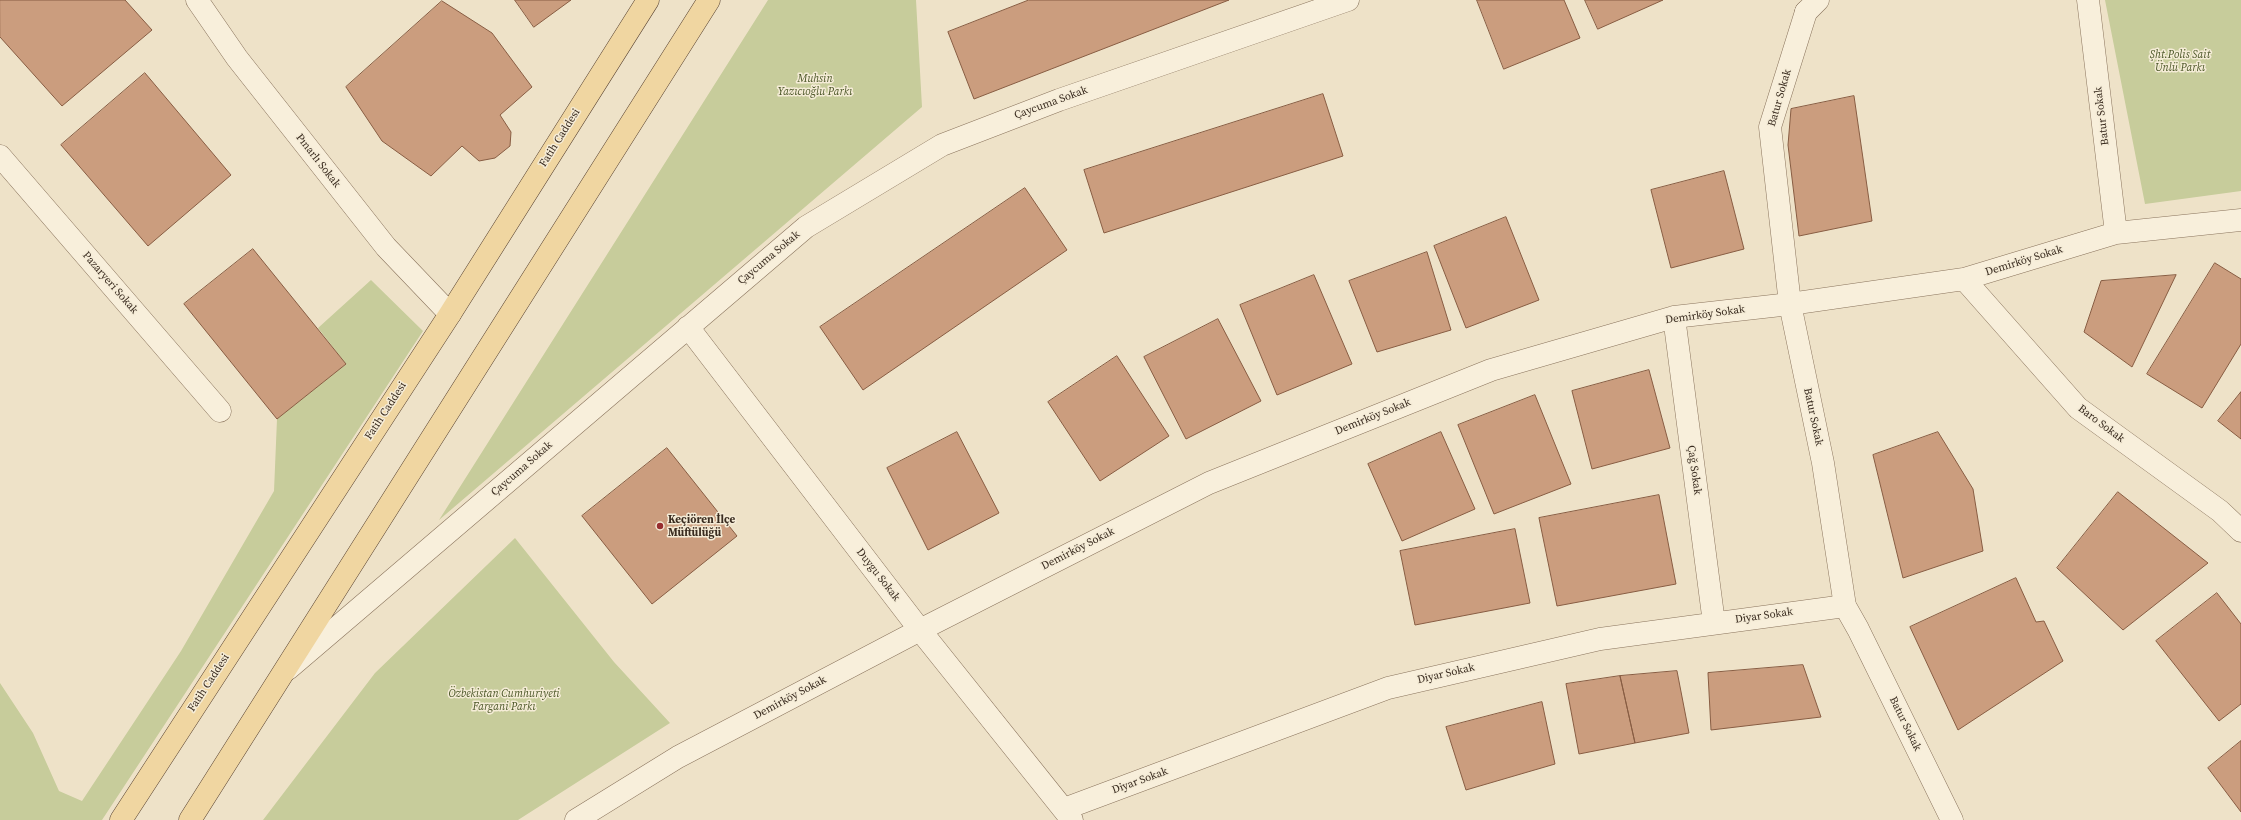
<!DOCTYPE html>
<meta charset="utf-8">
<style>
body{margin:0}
canvas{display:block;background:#eee2c8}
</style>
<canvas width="2241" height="820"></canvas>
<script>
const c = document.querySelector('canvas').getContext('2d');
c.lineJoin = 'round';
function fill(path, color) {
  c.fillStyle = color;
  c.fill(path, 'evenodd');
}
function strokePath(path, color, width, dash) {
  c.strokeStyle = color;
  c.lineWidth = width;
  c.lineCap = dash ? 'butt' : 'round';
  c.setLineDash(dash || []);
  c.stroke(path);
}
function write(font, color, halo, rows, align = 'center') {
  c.font = font + ' "Source Serif 4",serif';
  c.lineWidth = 3;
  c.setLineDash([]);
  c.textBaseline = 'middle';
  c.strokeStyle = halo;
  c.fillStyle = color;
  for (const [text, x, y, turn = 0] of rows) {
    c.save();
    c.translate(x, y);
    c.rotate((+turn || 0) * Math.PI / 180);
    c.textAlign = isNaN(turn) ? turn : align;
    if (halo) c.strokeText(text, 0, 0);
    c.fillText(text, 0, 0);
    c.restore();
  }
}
fill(new Path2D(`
 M 768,0 L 916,0 L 922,107 L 439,520 Z
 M 2105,0 L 2241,0 L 2241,191 L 2145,204 Z
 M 371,280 L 423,331 L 102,820 L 0,820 L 0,683 L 33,733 L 59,791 L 82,801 L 181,651 L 274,491 L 277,419 L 346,364 L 318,328 Z
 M 515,538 L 614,662 L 670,723 L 518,820 L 263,820 L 375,673 Z`), '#c7cc9b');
const building = new Path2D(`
 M 0,0 L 125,0 L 152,30 L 62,106 L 0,37 Z
 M 515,0 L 571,0 L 534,27 Z
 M 1029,0 L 1229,0 L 974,99 L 948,32 Z
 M 1477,0 L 1564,0 L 1580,38 L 1504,69 Z
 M 1585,0 L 1663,0 L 1598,29 Z
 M 442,1 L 492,33 L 532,87 L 500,115 L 511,132 L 510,146 L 495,158 L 479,161 L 462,146 L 431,176 L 382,141 L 346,87 Z
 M 145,73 L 231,175 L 148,246 L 61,145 Z
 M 1323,94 L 1343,156 L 1104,233 L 1084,170 Z
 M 1854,96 L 1872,221 L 1799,236 L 1788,145 L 1791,109 Z
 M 1724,171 L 1744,249 L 1671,268 L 1651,190 Z
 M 1025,188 L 1067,250 L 863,390 L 820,327 Z
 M 1506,217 L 1539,300 L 1466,328 L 1434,246 Z
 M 253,249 L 346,364 L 277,419 L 184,304 Z
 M 1427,252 L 1451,330 L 1377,352 L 1349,281 Z
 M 2215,263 L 2241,279 L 2241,344 L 2202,408 L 2147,374 Z
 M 1314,275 L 1352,364 L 1277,395 L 1240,305 Z
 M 2176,275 L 2132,367 L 2084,332 L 2101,281 Z
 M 1218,319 L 1261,401 L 1186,439 L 1144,357 Z
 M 1117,356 L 1169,436 L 1100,481 L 1048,402 Z
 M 1649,370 L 1670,448 L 1592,469 L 1572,391 Z
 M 2241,392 L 2241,439 L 2218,421 Z
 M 1535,395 L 1571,484 L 1494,514 L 1458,425 Z
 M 957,432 L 999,513 L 928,550 L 887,468 Z
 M 1441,432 L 1475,509 L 1402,541 L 1368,464 Z
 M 1938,432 L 1973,489 L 1983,551 L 1903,578 L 1873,455 Z
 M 667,448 L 737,536 L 652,604 L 582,516 Z
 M 2118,492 L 2208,563 L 2123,630 L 2057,568 Z
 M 1659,495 L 1676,584 L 1557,606 L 1539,518 Z
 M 1515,529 L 1530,603 L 1415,625 L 1400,551 Z
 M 2016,578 L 2036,622 L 2044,621 L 2063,661 L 1958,730 L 1910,627 Z
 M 2217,593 L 2241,624 L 2241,704 L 2219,721 L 2156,641 Z
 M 1803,665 L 1821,717 L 1711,730 L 1708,673 Z
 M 1677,671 L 1689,733 L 1635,743 L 1620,676 Z
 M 1620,676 L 1635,743 L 1579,754 L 1566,684 Z
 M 1542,702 L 1555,764 L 1466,790 L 1446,727 Z
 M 2241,741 L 2241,812 L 2208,768 Z`);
fill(building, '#cb9d7e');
strokePath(building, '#885d43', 1);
const minor = new Path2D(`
 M 197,0 L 237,58 L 386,247 L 450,314
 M 2088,0 L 2116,233
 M 1806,12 L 1818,0
 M 0,156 L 220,411
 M 1964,279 L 2078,408 L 2220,511 L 2241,531
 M 1674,317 L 1714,623
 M 688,327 L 920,630 L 1072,820
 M 288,669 L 806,227 L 942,145 L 1059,100 L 1348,0
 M 1064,809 L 1388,688 L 1600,639 L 1845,606
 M 576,820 L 678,757 L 920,630 L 1209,483 L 1491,370 L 1674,317 L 1790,304 L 1964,279 L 2116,233 L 2241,220`);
const tertiary = new Path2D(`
 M 1806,12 L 1770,127 L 1790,304 L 1823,463 L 1845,606 L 1858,629 L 1952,820`);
const primary = new Path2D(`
 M 121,820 L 450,314 L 648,0
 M 190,820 L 709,0`);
strokePath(minor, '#8a745d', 23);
strokePath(tertiary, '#8a745d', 23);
strokePath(primary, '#584231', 23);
strokePath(minor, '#f8efdb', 22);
strokePath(tertiary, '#f8efdb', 22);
strokePath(primary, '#f0d6a1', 22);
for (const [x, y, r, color] of [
 [660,526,4,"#982e30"]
]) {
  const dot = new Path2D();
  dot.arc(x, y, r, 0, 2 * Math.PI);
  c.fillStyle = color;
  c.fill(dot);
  strokePath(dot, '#f5ecd7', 1.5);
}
write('italic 11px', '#4b5627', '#f5ecd7', [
 ["Şht.Polis Sait",2180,55],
 ["Ünlü Parkı",2180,68],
 ["Muhsin",815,79],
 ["Yazıcıoğlu Parkı",815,92],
 ["Özbekistan Cumhuriyeti",504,694],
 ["Fargani Parkı",504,707]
]);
write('11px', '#3a2c20', '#f5ecd7', [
 ["Batur Sokak",1780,98,-74],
 ["Çaycuma Sokak",1051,103,-20],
 ["Batur Sokak",2102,116,-97],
 ["Fatih Caddesi",560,138,-58],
 ["Pınarlı Sokak",318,161,52],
 ["Çaycuma Sokak",769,258,-40],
 ["Demirköy Sokak",2024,261,-17],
 ["Pazaryeri Sokak",110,283,49],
 ["Demirköy Sokak",1705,315,-8],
 ["Fatih Caddesi",386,411,-57],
 ["Demirköy Sokak",1373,417,-22],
 ["Batur Sokak",1813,417,78],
 ["Baro Sokak",2101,424,37],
 ["Çaycuma Sokak",522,469,-41],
 ["Çağ Sokak",1694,470,82],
 ["Demirköy Sokak",1078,549,-27],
 ["Duygu Sokak",878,575,52],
 ["Diyar Sokak",1764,616,-8],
 ["Diyar Sokak",1446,674,-13],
 ["Fatih Caddesi",209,683,-57],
 ["Demirköy Sokak",790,698,-28],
 ["Batur Sokak",1905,724,64],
 ["Diyar Sokak",1140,781,-20]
]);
write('bold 11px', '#3a2c20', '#f5ecd7', [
 ["Keçiören İlçe",668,520],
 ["Müftülüğü",668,533]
], 'left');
</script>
